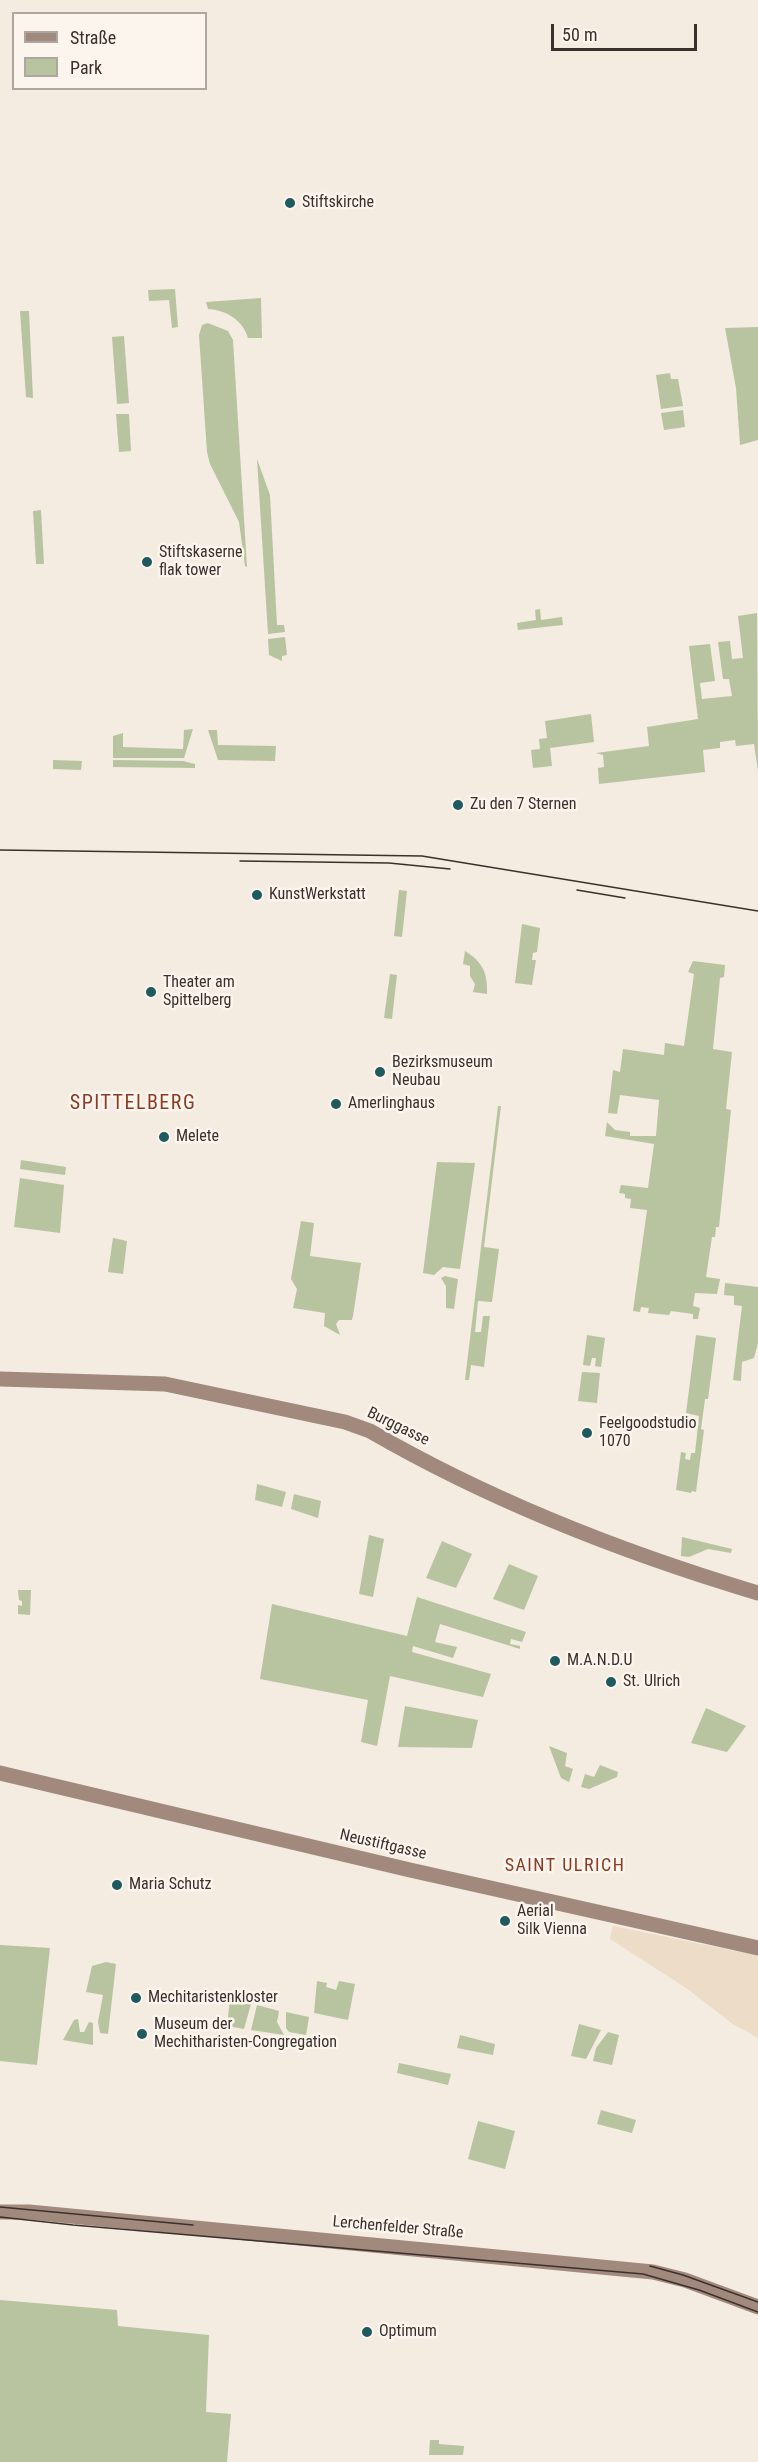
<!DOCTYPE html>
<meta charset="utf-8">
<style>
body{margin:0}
#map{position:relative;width:758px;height:2462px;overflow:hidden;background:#f4ebe1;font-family:"Roboto Condensed",sans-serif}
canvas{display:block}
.legend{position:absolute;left:12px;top:12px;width:195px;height:78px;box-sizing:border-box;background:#fbf5ee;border:2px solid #aea6a0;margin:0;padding:8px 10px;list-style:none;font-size:18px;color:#3b302b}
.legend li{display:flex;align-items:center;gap:12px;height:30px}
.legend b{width:30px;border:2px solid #aea6a0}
.scale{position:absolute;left:551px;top:24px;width:146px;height:27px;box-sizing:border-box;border:3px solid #3b302b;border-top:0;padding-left:8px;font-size:18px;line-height:21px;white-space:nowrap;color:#3b302b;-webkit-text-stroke:4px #fbf5ee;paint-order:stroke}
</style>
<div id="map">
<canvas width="758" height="2462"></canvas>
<ul class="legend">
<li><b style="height:8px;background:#a18a7d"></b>Straße</li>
<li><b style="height:16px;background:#b8c4a0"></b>Park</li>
</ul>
<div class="scale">50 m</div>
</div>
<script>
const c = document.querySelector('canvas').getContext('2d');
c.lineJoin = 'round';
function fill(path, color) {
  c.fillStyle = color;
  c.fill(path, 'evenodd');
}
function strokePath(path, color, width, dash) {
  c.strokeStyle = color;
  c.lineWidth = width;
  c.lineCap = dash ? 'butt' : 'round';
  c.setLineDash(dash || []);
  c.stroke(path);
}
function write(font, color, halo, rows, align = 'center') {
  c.font = font + ' "Roboto Condensed",sans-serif';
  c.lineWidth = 5;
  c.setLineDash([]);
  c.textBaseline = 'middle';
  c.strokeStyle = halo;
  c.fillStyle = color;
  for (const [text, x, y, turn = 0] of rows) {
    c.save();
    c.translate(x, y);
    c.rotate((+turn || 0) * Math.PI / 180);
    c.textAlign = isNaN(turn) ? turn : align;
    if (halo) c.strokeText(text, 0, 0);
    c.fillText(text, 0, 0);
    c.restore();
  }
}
fill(new Path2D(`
 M 175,289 L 178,327 L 172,328 L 169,300 L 149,301 L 148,290 Z
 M 261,298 L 262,338 L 248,338 C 243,320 226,310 208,309 L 206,302 Z
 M 20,311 L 29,311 L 33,398 L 26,397 Z
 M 208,323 L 228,331 L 233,340 L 247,567 L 245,566 L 239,522 L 210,464 L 207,452 L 199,335 L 202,325 Z
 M 758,327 L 758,440 L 740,445 L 736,388 L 725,328 Z
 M 124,336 L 129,403 L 117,404 L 112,337 Z
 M 670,373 L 671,379 L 678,379 L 683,406 L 661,409 L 656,375 Z
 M 683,410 L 685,427 L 664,430 L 661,413 Z
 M 116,414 L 129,414 L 131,451 L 119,452 Z
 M 257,459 L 270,495 L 277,625 L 284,625 L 285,632 L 268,634 Z
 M 41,510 L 44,564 L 36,564 L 33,511 Z
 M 540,609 L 541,620 L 562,617 L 563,625 L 518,630 L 517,623 L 536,620 L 535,610 Z
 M 757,613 L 758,771 L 754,744 L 736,746 L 735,740 L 720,742 L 720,748 L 703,750 L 705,772 L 599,784 L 598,768 L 604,767 L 603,755 L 596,753 L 649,746 L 647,727 L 698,719 L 689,646 L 710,644 L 715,681 L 700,683 L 702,699 L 732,696 L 729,679 L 723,679 L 718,642 L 730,641 L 732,659 L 743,658 L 738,616 Z
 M 285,637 L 287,655 L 282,656 L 282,661 L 269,655 L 268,639 Z
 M 591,714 L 594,742 L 550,748 L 552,766 L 533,768 L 531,750 L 540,749 L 539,739 L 547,738 L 545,721 Z
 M 193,729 L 184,758 L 113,758 L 113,736 L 123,733 L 123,747 L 183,749 L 184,730 Z
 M 208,730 L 217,730 L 218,745 L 276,746 L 275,761 L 218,760 Z
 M 53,760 L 82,761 L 81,770 L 53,769 Z
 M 113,760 L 183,761 L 195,764 L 195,768 L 113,767 Z
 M 399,890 L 407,891 L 402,937 L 394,936 Z
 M 522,924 L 540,928 L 537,952 L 533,953 L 532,960 L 536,960 L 532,985 L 515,983 Z
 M 465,951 C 483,962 488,974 487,994 L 473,992 L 475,984 L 470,976 L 470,966 L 463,964 Z
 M 693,961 L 725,965 L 724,977 L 720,978 L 713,1049 L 732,1052 L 726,1109 L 731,1110 L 719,1227 L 716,1227 L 715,1237 L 712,1237 L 706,1277 L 720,1279 L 717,1294 L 695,1293 L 693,1306 L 700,1308 L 698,1319 L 693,1319 L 693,1314 L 671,1311 L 669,1315 L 648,1313 L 649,1308 L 641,1307 L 640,1312 L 633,1311 L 647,1210 L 630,1208 L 631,1199 L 625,1198 L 625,1194 L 619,1193 L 621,1185 L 648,1188 L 654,1144 L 605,1136 L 607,1122 L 615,1130 L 630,1132 L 630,1136 L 656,1136 L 659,1100 L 620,1095 L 617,1114 L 608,1113 L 613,1070 L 620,1072 L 623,1049 L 664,1055 L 665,1043 L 684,1046 L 694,974 L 688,972 Z
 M 390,974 L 397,975 L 392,1019 L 384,1018 Z
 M 498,1106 L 501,1106 L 484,1247 L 499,1249 L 492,1302 L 478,1301 L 475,1332 L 481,1332 L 483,1316 L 490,1316 L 484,1367 L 471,1365 L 469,1380 L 465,1380 Z
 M 21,1160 L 66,1167 L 65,1175 L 20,1169 Z
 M 437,1162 L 475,1163 L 460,1269 L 443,1267 L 434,1275 L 423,1273 Z
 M 20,1178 L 64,1185 L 60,1233 L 14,1227 Z
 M 301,1221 L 314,1223 L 310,1256 L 361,1263 L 353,1316 L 352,1320 L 339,1320 L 336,1324 L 340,1335 L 324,1326 L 325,1313 L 293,1308 L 297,1289 L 291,1279 Z
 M 113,1238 L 127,1241 L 123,1274 L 108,1272 Z
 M 445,1276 L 458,1279 L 454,1309 L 446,1308 L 446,1286 L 441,1278 Z
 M 725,1283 L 758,1287 L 758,1343 L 754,1358 L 742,1362 L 741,1381 L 733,1380 L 742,1306 L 734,1305 L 734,1296 L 724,1295 Z
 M 587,1335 L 605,1338 L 601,1367 L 595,1366 L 596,1358 L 592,1358 L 590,1366 L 583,1365 Z
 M 696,1335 L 716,1338 L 708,1399 L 705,1399 L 701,1429 L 704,1430 L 696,1492 L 692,1491 L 691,1493 L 676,1490 L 681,1452 L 686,1453 L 685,1459 L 690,1460 L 691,1453 L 695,1453 L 699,1416 L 686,1413 Z
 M 582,1372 L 600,1373 L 597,1403 L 578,1401 Z
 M 257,1484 L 286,1492 L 282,1507 L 255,1500 Z
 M 294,1494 L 321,1501 L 318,1518 L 291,1509 Z
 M 369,1535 L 384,1539 L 373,1597 L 359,1594 Z
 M 682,1537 L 732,1549 L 731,1553 L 708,1549 L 689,1557 L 681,1556 Z
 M 442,1541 L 472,1554 L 456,1588 L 426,1578 Z
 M 509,1564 L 538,1576 L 524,1610 L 493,1599 Z
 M 18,1590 L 31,1590 L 30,1615 L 18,1614 L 18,1605 L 22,1606 L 22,1601 L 19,1600 Z
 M 417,1597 L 526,1632 L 522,1642 L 511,1639 L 510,1644 L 520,1646 L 520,1649 L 440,1624 L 435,1642 L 457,1647 L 453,1658 L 413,1646 L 412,1652 L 491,1674 L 483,1697 L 390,1676 L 377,1746 L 361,1742 L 368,1700 L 260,1679 L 272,1604 L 407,1636 Z
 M 405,1706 L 478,1720 L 472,1748 L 398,1747 Z
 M 706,1708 L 746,1726 L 727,1752 L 691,1743 Z
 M 549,1746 L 567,1753 L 565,1766 L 573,1769 L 569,1782 L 561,1778 Z
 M 600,1765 L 618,1772 L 617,1777 L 589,1789 L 581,1787 L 585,1774 L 594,1777 Z
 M 0,1945 L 50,1948 L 37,2065 L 0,2061 Z
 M 106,1962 L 116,1964 L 108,2034 L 100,2033 L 98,2022 L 103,1995 L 86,1992 L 92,1966 Z
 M 317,1981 L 327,1983 L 326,1987 L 336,1990 L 339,1981 L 355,1984 L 348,2020 L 314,2013 Z
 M 230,1999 L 251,2004 L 244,2029 L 227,2026 Z
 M 257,2005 L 279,2011 L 277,2022 L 284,2035 L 251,2030 Z
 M 286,2012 L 309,2017 L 306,2035 L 289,2032 L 286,2028 Z
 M 78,2019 L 80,2032 L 84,2032 L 89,2022 L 93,2023 L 93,2045 L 63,2040 L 74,2020 Z
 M 579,2024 L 601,2030 L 586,2059 L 571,2056 Z
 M 608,2032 L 619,2035 L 612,2065 L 593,2061 L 596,2048 Z
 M 460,2035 L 495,2044 L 493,2055 L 457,2048 Z
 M 399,2063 L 451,2074 L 448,2085 L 397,2073 Z
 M 601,2110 L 636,2120 L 632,2133 L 597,2124 Z
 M 478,2121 L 515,2131 L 505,2169 L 468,2159 Z
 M 0,2300 L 117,2310 L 118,2326 L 209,2335 L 206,2412 L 231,2414 L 227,2462 L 0,2462 Z
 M 430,2440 L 439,2440 L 439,2444 L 464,2446 L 463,2455 L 429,2455 Z`), '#b8c4a0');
fill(new Path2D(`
 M 613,1926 L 745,1953 L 758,1952 L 758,2038 L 733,2024 L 686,1988 L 610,1939 Z`), '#ecdcc8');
strokePath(new Path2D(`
 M 0,1379 L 165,1384 L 345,1422 L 370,1431 C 491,1501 624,1553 758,1593
 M 0,1773 L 410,1870 L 758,1948
 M 0,2212 L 29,2212 L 653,2272 L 685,2280 L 758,2307`), '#a18a7d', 15);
strokePath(new Path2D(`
 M 0,850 L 422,856 L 758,911
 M 240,861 L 389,863 L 450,869
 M 577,890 L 625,898
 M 0,2207 L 193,2225
 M 0,2217 L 73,2225 L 643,2274 L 699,2290 L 758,2312
 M 650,2266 L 683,2275 L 758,2302`), '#3b302b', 1.5);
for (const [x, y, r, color] of [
 [290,203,6,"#1f5a5e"],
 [147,562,6,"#1f5a5e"],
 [458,805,6,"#1f5a5e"],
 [257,895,6,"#1f5a5e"],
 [151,992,6,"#1f5a5e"],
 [380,1072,6,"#1f5a5e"],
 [336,1104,6,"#1f5a5e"],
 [164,1137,6,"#1f5a5e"],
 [587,1433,6,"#1f5a5e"],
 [555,1661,6,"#1f5a5e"],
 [611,1682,6,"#1f5a5e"],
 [117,1885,6,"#1f5a5e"],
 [505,1921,6,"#1f5a5e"],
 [136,1998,6,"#1f5a5e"],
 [142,2034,6,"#1f5a5e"],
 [367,2332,6,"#1f5a5e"]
]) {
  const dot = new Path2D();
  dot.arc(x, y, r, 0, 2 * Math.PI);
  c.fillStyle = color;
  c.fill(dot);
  strokePath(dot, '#fbf5ee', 2);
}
write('16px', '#3b302b', '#fbf5ee', [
 ["Stiftskirche",302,203],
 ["Stiftskaserne",159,553],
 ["flak tower",159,571],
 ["Zu den 7 Sternen",470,805],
 ["KunstWerkstatt",269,895],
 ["Theater am",163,983],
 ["Spittelberg",163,1001],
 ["Bezirksmuseum",392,1063],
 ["Neubau",392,1081],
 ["Amerlinghaus",348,1104],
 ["Melete",176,1137],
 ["Feelgoodstudio",599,1424],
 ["1070",599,1442],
 ["M.A.N.D.U",567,1661],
 ["St. Ulrich",623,1682],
 ["Maria Schutz",129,1885],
 ["Aerial",517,1912],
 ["Silk Vienna",517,1930],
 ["Mechitaristenkloster",148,1998],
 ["Museum der",154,2025],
 ["Mechitharisten-Congregation",154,2043],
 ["Optimum",379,2332]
], 'left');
write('16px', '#3b302b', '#fbf5ee', [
 ["Burggasse",398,1427,26],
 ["Neustiftgasse",383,1845,13],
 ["Lerchenfelder Straße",398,2228,5]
]);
c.letterSpacing = '1.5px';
write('18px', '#8c3b22', '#fbf5ee', [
 ["SAINT ULRICH",565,1866]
]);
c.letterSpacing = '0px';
c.letterSpacing = '1.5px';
write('20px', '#8c3b22', '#fbf5ee', [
 ["SPITTELBERG",133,1104]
]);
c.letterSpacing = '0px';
</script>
